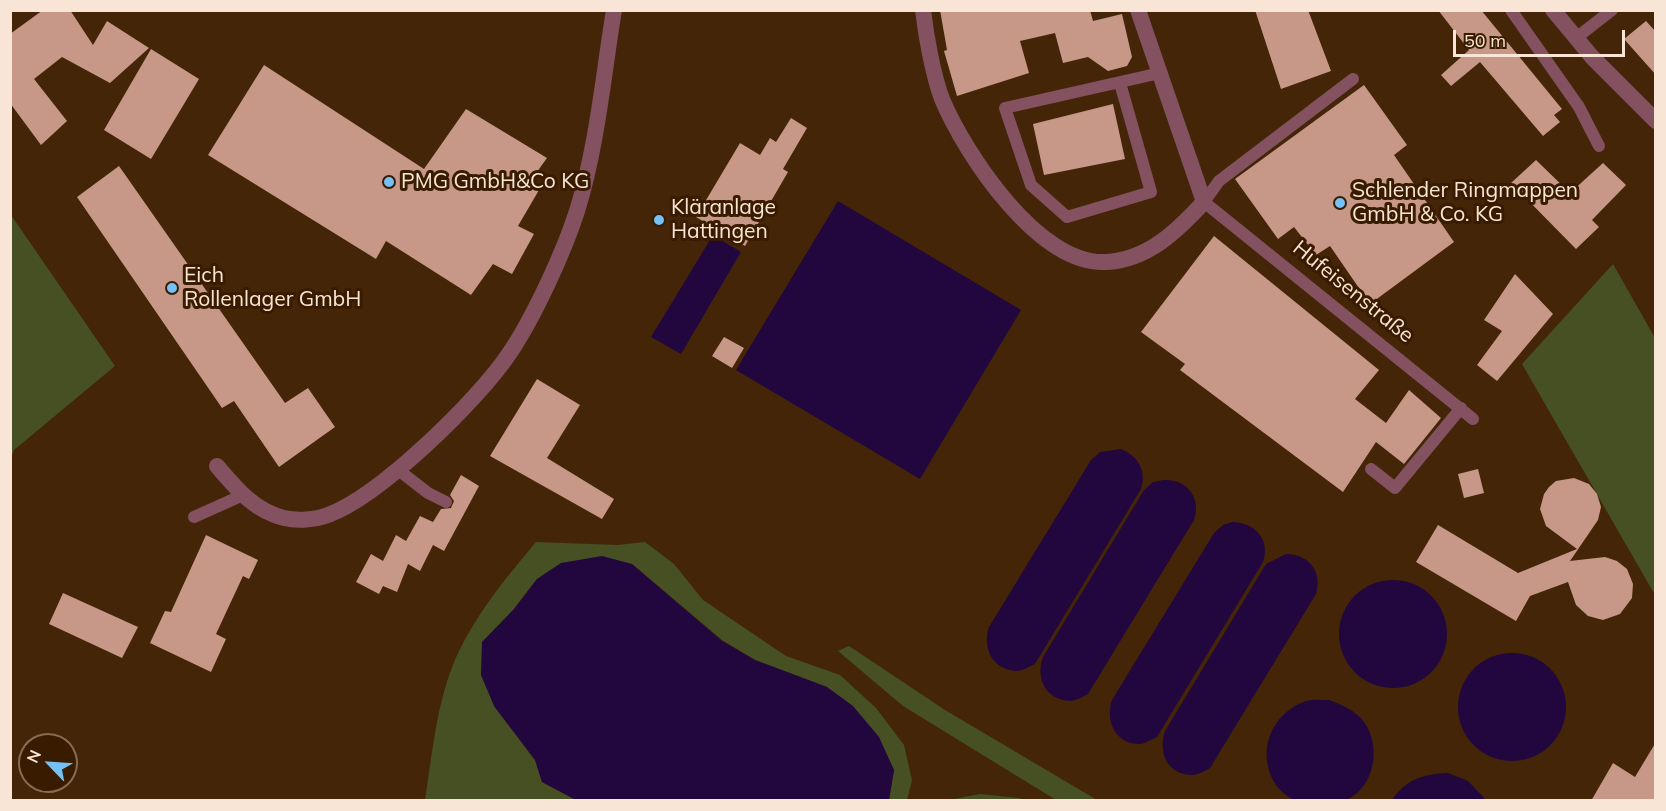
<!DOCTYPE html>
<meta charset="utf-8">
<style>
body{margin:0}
#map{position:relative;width:1666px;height:811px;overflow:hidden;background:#442508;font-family:Mulish,sans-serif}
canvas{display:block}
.frame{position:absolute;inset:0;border:12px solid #f9e5d5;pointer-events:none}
.north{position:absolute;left:18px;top:733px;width:60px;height:60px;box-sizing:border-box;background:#391b00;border:2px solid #866c55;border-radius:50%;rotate:295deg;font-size:16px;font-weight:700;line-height:24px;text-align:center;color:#f9e5d5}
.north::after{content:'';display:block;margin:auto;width:21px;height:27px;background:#73c1f6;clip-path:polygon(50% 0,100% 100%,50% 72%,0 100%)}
.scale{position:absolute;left:1453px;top:30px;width:172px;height:27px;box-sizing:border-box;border:3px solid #f9e5d5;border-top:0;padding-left:8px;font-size:18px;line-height:21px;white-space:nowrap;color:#f9e5d5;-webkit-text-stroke:4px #391b00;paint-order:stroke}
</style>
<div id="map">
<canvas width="1666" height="811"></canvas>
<div class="frame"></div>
<div class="north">N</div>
<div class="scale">50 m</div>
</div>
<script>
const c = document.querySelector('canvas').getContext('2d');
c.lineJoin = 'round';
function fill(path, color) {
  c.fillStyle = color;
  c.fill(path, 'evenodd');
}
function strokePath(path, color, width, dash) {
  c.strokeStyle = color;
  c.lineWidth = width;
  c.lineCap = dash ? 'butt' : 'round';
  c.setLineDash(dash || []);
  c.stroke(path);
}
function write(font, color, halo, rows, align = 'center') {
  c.font = font + ' Mulish,sans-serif';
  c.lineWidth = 6;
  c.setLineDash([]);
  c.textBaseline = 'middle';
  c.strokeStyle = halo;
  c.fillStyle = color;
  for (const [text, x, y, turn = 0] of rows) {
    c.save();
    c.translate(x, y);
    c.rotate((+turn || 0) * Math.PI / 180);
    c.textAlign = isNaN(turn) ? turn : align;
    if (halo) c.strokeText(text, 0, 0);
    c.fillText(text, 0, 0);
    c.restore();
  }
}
fill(new Path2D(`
 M 11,215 L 115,366 L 14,450 L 11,458 Z
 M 1613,264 L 1655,338 L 1655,595 L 1522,364 Z
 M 536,542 L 618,545 L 645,542 L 674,564 L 703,600 L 786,656 L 840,675 L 876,708 L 904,745 L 912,780 L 907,800 L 889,800 L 894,770 L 827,687 L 755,660 L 722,640 L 632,564 L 537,579 L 514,609 L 494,706 L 535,760 L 542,782 L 576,800 L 425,800 C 432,756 436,707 453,665 C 471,620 505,579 536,542 Z
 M 849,646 L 945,710 L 1097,800 L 1056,800 L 903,706 L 838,651 Z
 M 980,794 L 1019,798 L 1024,800 L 949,800 Z`), '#465023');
fill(new Path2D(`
 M 838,201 L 1021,310 L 920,479 L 736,370 Z
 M 713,235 L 741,252 L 681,354 L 651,337 Z
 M 1121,449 C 1138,456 1147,471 1141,489 L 1035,664 C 1030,666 1023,671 1017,671 C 992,670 982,647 989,627 L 1091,460 L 1100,452 Z
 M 1164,480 C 1186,479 1202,497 1194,520 L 1088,694 C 1083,697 1075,701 1070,701 C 1046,700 1035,678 1043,657 L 1144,490 L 1153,482 Z
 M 1232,522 C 1254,522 1271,539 1263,562 L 1157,737 C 1152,739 1145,744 1139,744 C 1115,744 1105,720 1112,700 L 1214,533 L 1223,525 Z
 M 1286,554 C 1308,554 1323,571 1316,594 L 1210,768 C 1205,771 1198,775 1192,775 C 1167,775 1158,752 1165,731 L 1266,564 Z
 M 602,556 L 632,564 L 722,641 L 755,660 L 827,687 L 853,706 L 879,737 L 894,770 L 889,800 L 576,800 L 542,782 L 535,760 L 494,706 L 481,675 L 482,642 L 514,609 L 537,579 L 561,563 Z
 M1339 634a54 54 0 1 1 108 0a54 54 0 1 1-108 0Z
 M1458 707a54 54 0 1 1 108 0a54 54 0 1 1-108 0Z
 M 1329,700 C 1342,705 1355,710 1364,722 C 1380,744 1376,781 1352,797 C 1342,804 1307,801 1293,800 C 1287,796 1280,791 1276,785 C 1255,753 1271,713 1306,701 C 1313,699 1322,700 1329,700 Z
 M 1448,773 L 1468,781 L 1486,800 L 1392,800 C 1406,779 1424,774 1448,773 Z`), '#21073e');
fill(new Path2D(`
 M 43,10 L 70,10 L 93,45 L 107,21 L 149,48 L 110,83 L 62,57 L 34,79 L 67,121 L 41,145 L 10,103 L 10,34 Z
 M 940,10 L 1090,10 L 1093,21 L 1122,14 L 1132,57 L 1127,66 L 1108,71 L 1088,57 L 1063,63 L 1055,33 L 1020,41 L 1029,73 L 957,96 L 944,51 L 947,50 Z
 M 1255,10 L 1308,10 L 1331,71 L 1281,89 Z
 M 1438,10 L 1481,10 L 1562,109 L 1554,115 L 1560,122 L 1543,136 L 1480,62 L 1451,86 L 1441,75 L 1469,50 Z
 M 1646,21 L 1656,32 L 1656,75 L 1624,39 Z
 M 151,49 L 199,79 L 151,159 L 104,130 Z
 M 264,65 L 424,169 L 466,109 L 547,158 L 529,183 L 539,190 L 518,226 L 534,234 L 512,274 L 493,264 L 471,295 L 386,241 L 376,259 L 208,155 Z
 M 1364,85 L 1407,145 L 1394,155 L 1454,242 L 1370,304 L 1330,246 L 1316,255 L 1294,227 L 1278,239 L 1235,179 Z
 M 1113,104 L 1125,159 L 1044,175 L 1033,124 Z
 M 791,118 L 807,128 L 783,169 L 788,172 L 745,246 L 696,217 L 740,143 L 760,155 L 770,138 L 776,142 Z
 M 1536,160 L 1570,193 L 1603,163 L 1626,185 L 1592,220 L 1599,227 L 1576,249 L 1511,183 Z
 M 119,166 L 285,403 L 308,388 L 335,427 L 279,467 L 234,401 L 222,408 L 77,197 Z
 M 1214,236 L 1379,370 L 1355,399 L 1386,423 L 1409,390 L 1441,418 L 1404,464 L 1376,442 L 1343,492 L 1180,370 L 1185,364 L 1141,332 Z
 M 1515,274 L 1553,314 L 1497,381 L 1477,365 L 1502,331 L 1484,320 Z
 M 724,337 L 744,348 L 732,368 L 712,356 Z
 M 537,379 L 580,405 L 547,458 L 614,499 L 602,519 L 490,456 Z
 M 1478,469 L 1484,493 L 1464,498 L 1458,474 Z
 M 461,475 L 479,486 L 444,551 L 433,545 L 420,571 L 408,564 L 397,592 L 383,586 L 379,594 L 356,582 L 371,554 L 383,561 L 396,535 L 406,541 L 420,516 L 433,522 L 441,509 L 451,508 L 454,501 L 450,495 Z
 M 1574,478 L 1589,484 L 1597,494 L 1601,507 L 1598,520 L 1570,561 L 1605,557 L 1617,561 L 1627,569 L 1633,584 L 1632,598 L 1620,614 L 1603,620 L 1588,616 L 1576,605 L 1568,582 L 1530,596 L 1516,621 L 1416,562 L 1438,525 L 1518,573 L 1577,549 L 1546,526 L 1540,509 L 1544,494 L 1549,487 L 1556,481 Z
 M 206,535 L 258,560 L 249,579 L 243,576 L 216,634 L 226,639 L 211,672 L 150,643 L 165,611 L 171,612 Z
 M 63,593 L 138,627 L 122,658 L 49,624 Z
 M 1656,742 L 1656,801 L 1591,801 L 1613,763 L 1635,777 Z`), '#c79888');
strokePath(new Path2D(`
 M 1511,10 L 1579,107 L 1599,146
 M 1576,38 L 1612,10
 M 1353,79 L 1219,181 L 1204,202 L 1473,419
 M 1120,83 L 1151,192 L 1067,217 L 1031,185 L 1005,108 L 1160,73
 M 397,469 L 428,493 L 446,502
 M 1371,469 L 1395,488 L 1461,408
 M 194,517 L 243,495`), '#835160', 12);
strokePath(new Path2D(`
 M 923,10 C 926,36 933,75 942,99 C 965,154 1039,266 1106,262 C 1148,260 1177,231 1204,202 L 1138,10
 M 1553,10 L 1592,57 L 1656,121
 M 217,466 C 236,488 254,511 284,518 C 297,521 315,520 328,515 C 380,496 478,400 509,354 C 533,319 564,252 577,211 C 597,147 603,77 614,10`), '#835160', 16);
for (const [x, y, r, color] of [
 [389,182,6,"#73c1f6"],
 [1340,203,6,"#73c1f6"],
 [659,220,6,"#73c1f6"],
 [172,288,6,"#73c1f6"]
]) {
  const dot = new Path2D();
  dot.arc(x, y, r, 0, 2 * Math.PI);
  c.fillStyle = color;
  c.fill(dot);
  strokePath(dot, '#391b00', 2);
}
write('21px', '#f9e5d5', '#391b00', [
 ["PMG GmbH&Co KG",401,182],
 ["Schlender Ringmappen",1352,191],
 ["GmbH & Co. KG",1352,215],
 ["Kläranlage",671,208],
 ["Hattingen",671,232],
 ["Eich",184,276],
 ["Rollenlager GmbH",184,300]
], 'left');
write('21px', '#f9e5d5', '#391b00', [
 ["Hufeisenstraße",1353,292,39]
]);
</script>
